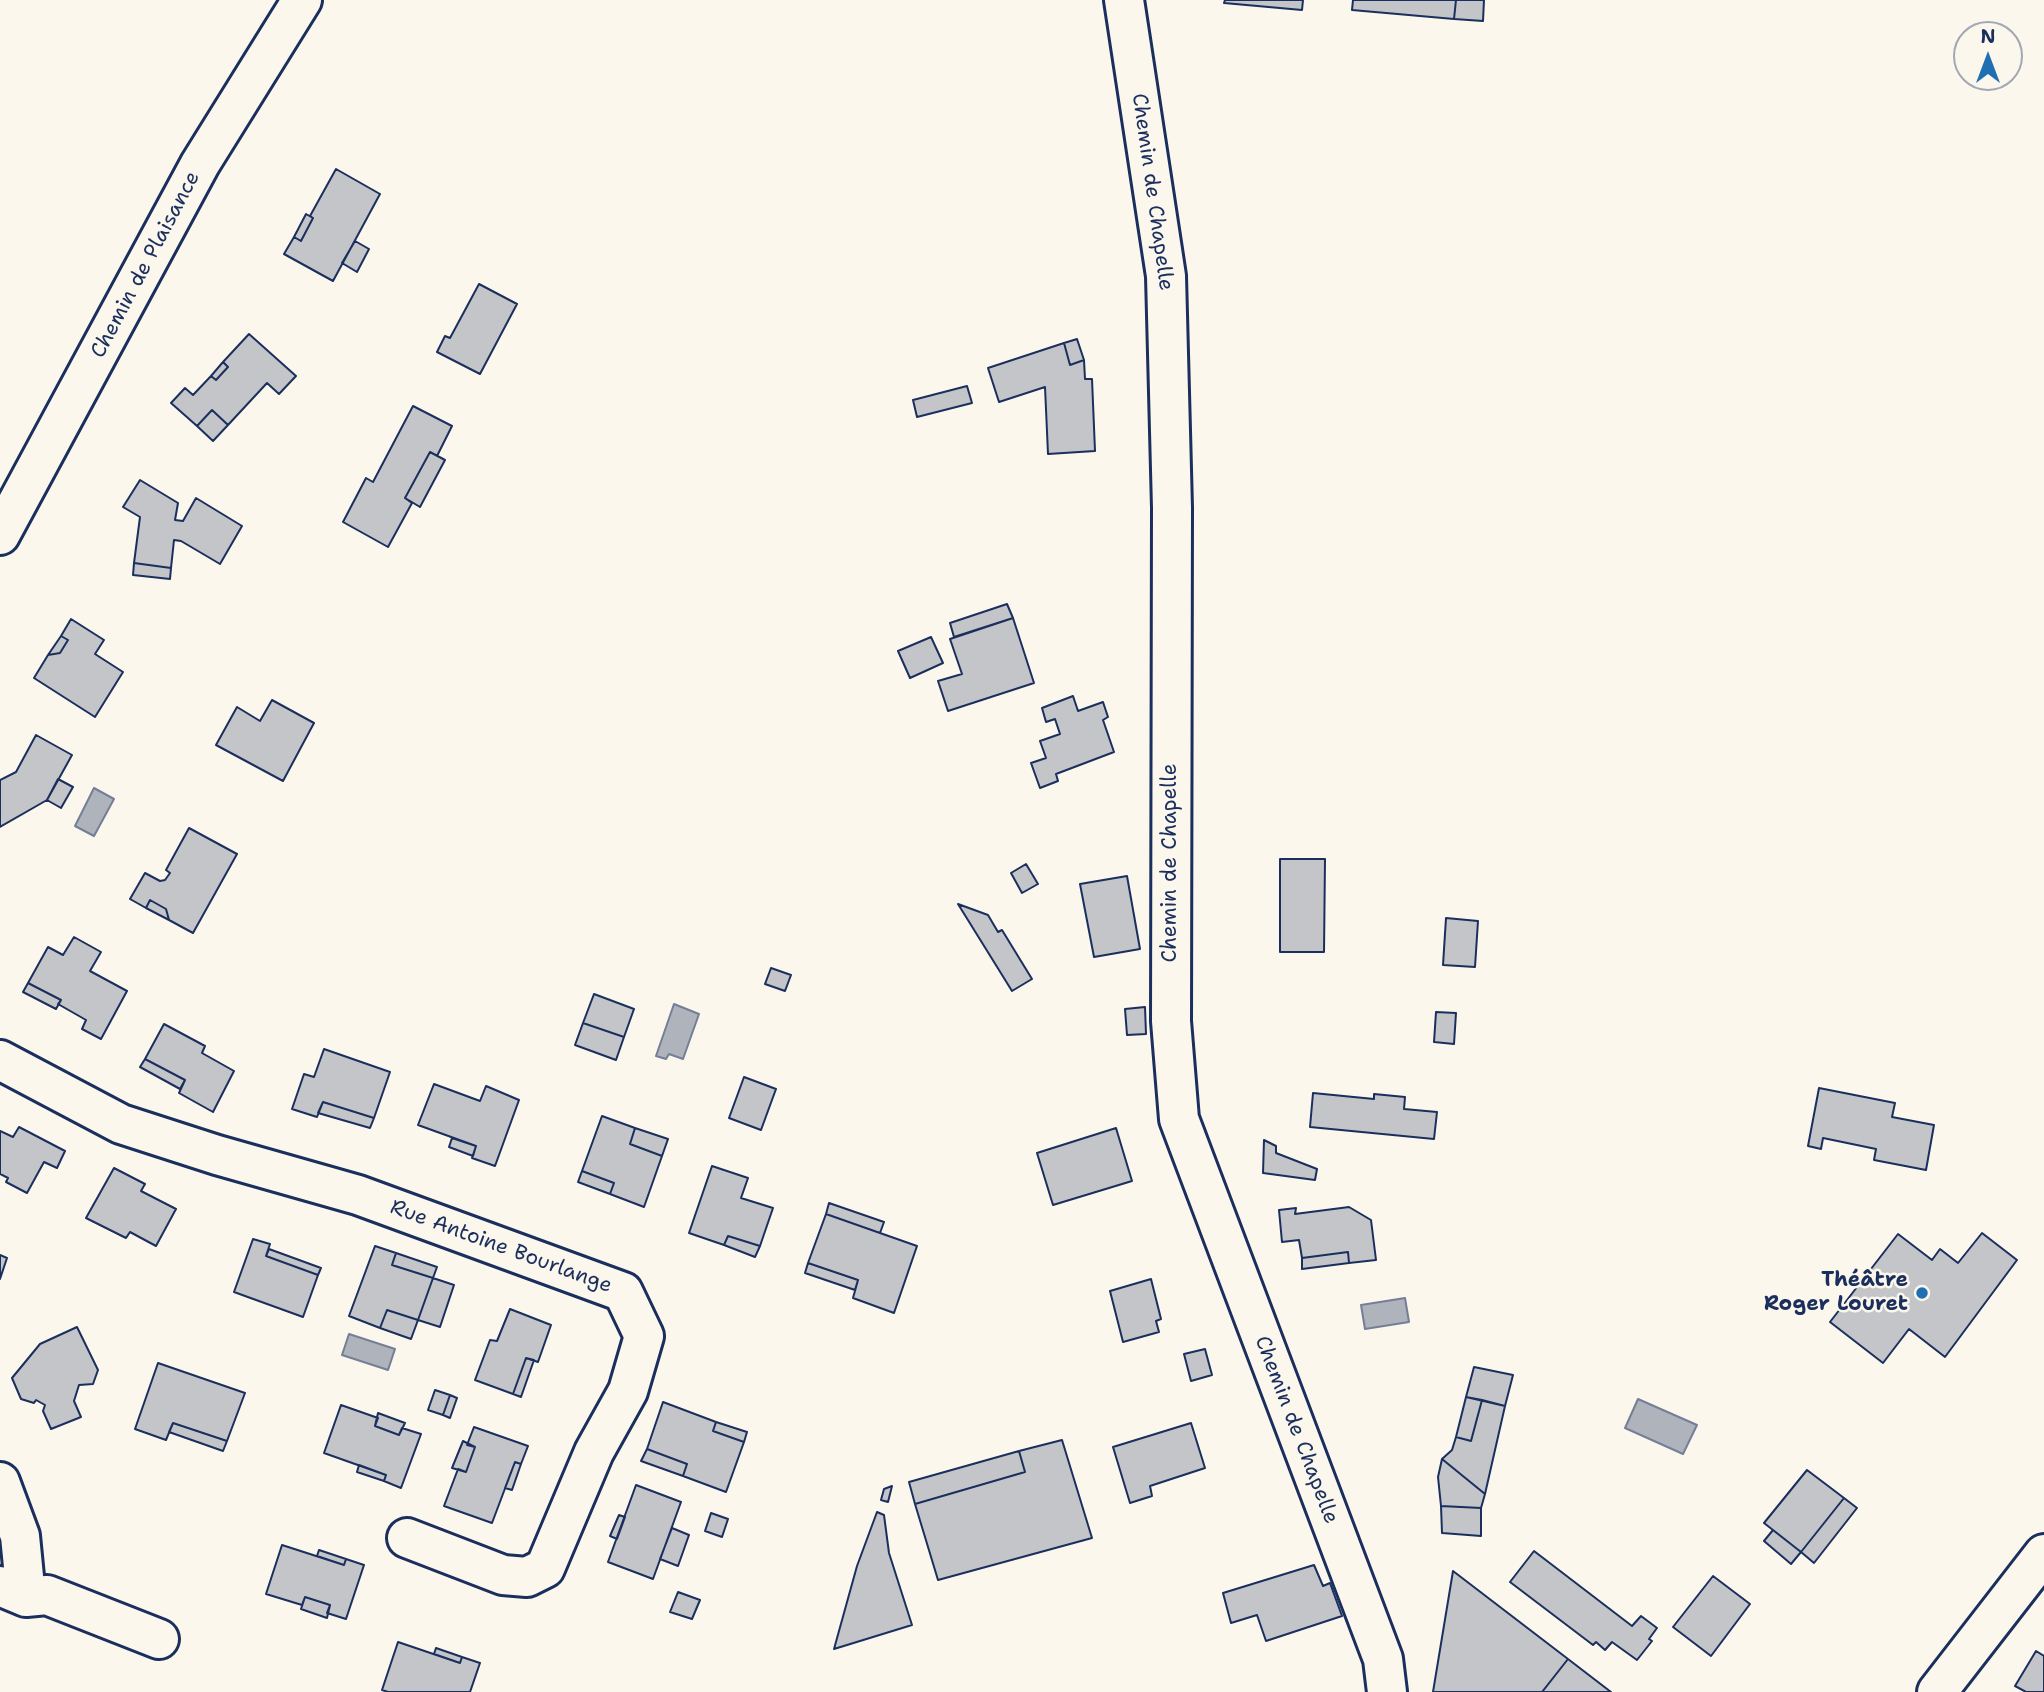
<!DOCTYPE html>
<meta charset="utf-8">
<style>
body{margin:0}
#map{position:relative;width:2044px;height:1692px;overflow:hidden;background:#fbf7ec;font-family:"Shantell Sans",sans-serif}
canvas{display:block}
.north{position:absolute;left:1953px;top:21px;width:70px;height:70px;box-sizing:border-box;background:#fbf7ec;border:2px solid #a1a7b3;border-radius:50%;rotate:0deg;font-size:19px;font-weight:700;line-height:28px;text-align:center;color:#1b2f5e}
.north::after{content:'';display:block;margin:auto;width:24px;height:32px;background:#1f6fb2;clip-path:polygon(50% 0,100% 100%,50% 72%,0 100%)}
</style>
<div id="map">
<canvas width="2044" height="1692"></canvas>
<div class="north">N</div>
</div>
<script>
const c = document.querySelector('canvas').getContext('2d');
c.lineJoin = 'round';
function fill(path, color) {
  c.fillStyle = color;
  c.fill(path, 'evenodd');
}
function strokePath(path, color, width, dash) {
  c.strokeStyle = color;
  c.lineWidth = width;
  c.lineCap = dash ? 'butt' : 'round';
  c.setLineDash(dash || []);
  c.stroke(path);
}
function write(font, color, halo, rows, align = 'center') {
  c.font = font + ' "Shantell Sans",sans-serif';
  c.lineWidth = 5;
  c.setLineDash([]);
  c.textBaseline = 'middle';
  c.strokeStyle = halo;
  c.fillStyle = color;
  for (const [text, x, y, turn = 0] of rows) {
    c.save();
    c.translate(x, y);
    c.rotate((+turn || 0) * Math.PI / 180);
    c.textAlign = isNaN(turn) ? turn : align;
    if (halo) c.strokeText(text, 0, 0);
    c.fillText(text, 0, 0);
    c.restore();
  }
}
const water = new Path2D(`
 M 94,788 L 114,799 L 94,836 L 75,826 Z
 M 674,1004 L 699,1014 L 683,1059 L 669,1054 L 666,1059 L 656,1056 Z
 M 1405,1298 L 1409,1322 L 1365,1329 L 1361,1305 Z
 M 349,1334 L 395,1349 L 388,1370 L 342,1355 Z
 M 1638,1399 L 1697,1425 L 1683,1454 L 1625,1428 Z`);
fill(water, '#afb3bb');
strokePath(water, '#747e96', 2);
const building = new Path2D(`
 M 1225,0 L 1303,0 L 1302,10 L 1224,3 Z
 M 1353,0 L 1456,0 L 1454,19 L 1352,10 Z
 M 1456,0 L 1484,0 L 1483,21 L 1454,19 Z
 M 336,169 L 380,194 L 333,281 L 284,254 L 294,237 L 301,241 L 313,218 L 310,216 Z
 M 306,214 L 313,218 L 301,241 L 294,237 Z
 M 355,241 L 369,249 L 357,272 L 342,263 Z
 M 479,284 L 517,304 L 480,374 L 437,352 L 445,336 L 450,338 Z
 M 249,334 L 296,376 L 279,394 L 267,383 L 228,425 L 212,410 L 197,426 L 171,403 L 185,388 L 193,395 L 211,376 L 216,380 L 228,367 L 223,362 Z
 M 1077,339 L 1084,360 L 1070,365 L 1064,343 Z
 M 1064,343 L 1070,365 L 1084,360 L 1085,379 L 1092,379 L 1095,451 L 1048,454 L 1045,387 L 999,402 L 988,368 Z
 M 223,362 L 228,367 L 216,380 L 211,376 Z
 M 967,386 L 972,403 L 917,417 L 913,400 Z
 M 413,406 L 452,426 L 437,456 L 430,452 L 405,498 L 412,503 L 388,547 L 343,522 L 366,478 L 373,482 Z
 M 212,410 L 228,425 L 213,441 L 197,426 Z
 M 430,452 L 445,460 L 420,507 L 405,498 Z
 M 140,480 L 178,503 L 175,520 L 183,521 L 196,498 L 242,526 L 220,564 L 181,541 L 174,540 L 171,568 L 134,563 L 140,517 L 123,507 Z
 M 134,563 L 171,568 L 170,579 L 133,575 Z
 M 1007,604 L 1013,618 L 954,637 L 950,623 Z
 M 1013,618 L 1034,683 L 948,711 L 938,681 L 962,674 L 950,639 Z
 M 71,619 L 104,640 L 95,654 L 123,672 L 95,717 L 34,678 L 48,655 L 60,653 L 68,640 L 61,636 Z
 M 61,636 L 68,640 L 60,653 L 48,655 Z
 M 931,637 L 943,663 L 910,678 L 898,651 Z
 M 1073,696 L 1078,711 L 1103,702 L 1108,717 L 1103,720 L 1114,752 L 1056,774 L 1058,781 L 1040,788 L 1031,763 L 1046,758 L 1040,741 L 1060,734 L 1055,719 L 1046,722 L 1042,708 Z
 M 272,700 L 314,723 L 283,781 L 216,745 L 237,707 L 260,721 Z
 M 36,735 L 72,755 L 47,800 L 0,827 L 0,780 L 16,772 Z
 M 58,779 L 73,787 L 61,808 L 47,800 Z
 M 189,828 L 237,854 L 193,933 L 169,920 L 166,909 L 150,900 L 146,908 L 130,899 L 145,873 L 160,881 L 165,880 L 170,873 L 166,870 Z
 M 1280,859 L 1325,859 L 1324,952 L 1280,952 Z
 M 1026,864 L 1038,884 L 1022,893 L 1011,873 Z
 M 1127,876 L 1140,949 L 1094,957 L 1080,884 Z
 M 150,900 L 166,909 L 169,920 L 146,908 Z
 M 958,904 L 988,915 L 998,932 L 1002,930 L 1032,979 L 1012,991 Z
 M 1446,918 L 1478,921 L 1475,967 L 1443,965 Z
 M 74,937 L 101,952 L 90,971 L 127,991 L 101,1039 L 82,1029 L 86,1020 L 58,1004 L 61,1000 L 28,983 L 48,947 L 63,955 Z
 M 771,968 L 791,975 L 785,991 L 765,984 Z
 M 28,983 L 61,1000 L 56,1009 L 23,992 Z
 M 594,994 L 634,1009 L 624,1037 L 583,1023 Z
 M 1145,1007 L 1146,1034 L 1127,1035 L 1125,1009 Z
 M 1436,1012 L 1456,1013 L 1454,1044 L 1434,1042 Z
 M 583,1023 L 624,1037 L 616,1060 L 575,1045 Z
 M 164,1024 L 205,1046 L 202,1053 L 234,1071 L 213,1112 L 179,1093 L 185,1080 L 145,1059 Z
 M 324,1049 L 390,1072 L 374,1118 L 323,1102 L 317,1117 L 292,1109 L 304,1074 L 314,1077 Z
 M 145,1059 L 185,1080 L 180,1089 L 140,1067 Z
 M 744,1077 L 776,1089 L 761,1130 L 729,1118 Z
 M 434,1084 L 480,1101 L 486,1086 L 519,1100 L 495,1166 L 472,1158 L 476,1146 L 418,1125 Z
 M 1819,1088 L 1895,1103 L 1892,1117 L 1934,1125 L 1926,1170 L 1874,1160 L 1876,1149 L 1823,1138 L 1821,1149 L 1808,1146 Z
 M 1313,1093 L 1374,1099 L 1374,1094 L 1405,1097 L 1404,1109 L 1437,1112 L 1434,1139 L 1310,1127 Z
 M 323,1102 L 374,1118 L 370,1128 L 318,1113 Z
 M 602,1116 L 635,1128 L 630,1144 L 662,1156 L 644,1207 L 610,1194 L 614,1183 L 582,1171 Z
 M 19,1127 L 65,1151 L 57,1168 L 44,1162 L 27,1193 L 6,1182 L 8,1178 L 0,1174 L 0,1131 L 13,1137 Z
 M 635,1128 L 668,1139 L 662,1156 L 630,1144 Z
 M 1116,1128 L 1132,1181 L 1053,1205 L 1037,1153 Z
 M 452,1138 L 476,1146 L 473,1156 L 449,1147 Z
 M 1264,1140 L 1276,1146 L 1276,1153 L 1317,1169 L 1315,1180 L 1263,1173 Z
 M 712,1166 L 748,1178 L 741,1198 L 773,1208 L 760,1246 L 728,1236 L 724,1245 L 689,1233 Z
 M 114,1168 L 145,1184 L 141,1191 L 176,1209 L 156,1246 L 130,1232 L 126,1238 L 86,1218 Z
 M 582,1171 L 614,1183 L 610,1194 L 578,1182 Z
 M 829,1203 L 884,1222 L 880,1233 L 826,1214 Z
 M 1349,1207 L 1371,1220 L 1376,1260 L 1349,1263 L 1348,1252 L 1302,1258 L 1299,1240 L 1282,1242 L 1279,1210 L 1296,1208 L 1295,1214 Z
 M 826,1214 L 917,1246 L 894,1313 L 853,1298 L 858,1280 L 808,1263 Z
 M 1982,1233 L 2017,1260 L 1945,1357 L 1909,1329 L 1883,1363 L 1830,1322 L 1898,1234 L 1932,1260 L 1940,1249 L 1958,1263 Z
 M 728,1236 L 760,1246 L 755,1257 L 724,1245 Z
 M 253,1239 L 270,1244 L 266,1256 L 318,1275 L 303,1317 L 234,1292 Z
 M 375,1246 L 396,1253 L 392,1265 L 433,1278 L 418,1320 L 387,1310 L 380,1328 L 349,1316 Z
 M 269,1249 L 321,1268 L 318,1275 L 266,1256 Z
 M 1348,1252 L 1349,1263 L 1302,1269 L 1302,1258 Z
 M 396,1253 L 437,1267 L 433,1278 L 392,1265 Z
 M 0,1255 L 7,1258 L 0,1279 Z
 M 808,1263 L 858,1280 L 855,1290 L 805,1273 Z
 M 433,1278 L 454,1285 L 440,1327 L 418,1320 Z
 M 1151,1279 L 1161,1319 L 1156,1321 L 1159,1332 L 1123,1342 L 1110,1291 Z
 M 510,1309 L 551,1325 L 538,1362 L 526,1358 L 513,1394 L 475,1380 L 490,1340 L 497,1341 Z
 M 387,1310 L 418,1320 L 411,1339 L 380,1328 Z
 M 77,1327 L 98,1370 L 93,1384 L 79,1385 L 74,1401 L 81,1417 L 51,1429 L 43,1411 L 45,1405 L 36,1400 L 34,1403 L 21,1399 L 12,1378 L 40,1344 Z
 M 1205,1349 L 1212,1375 L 1191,1381 L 1184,1354 Z
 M 526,1358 L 534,1360 L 521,1397 L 513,1394 Z
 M 158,1363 L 245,1393 L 227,1441 L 173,1423 L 166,1440 L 135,1429 Z
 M 1474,1367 L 1513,1375 L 1505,1406 L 1466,1397 Z
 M 435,1390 L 450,1395 L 443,1415 L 428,1410 Z
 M 450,1395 L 457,1398 L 450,1418 L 443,1415 Z
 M 1466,1397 L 1482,1400 L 1471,1441 L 1456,1437 Z
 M 1482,1400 L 1505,1406 L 1485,1494 L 1442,1459 L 1452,1450 L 1456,1437 L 1471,1441 Z
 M 663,1402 L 716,1422 L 713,1431 L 744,1442 L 726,1492 L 683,1476 L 687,1464 L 647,1449 Z
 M 341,1405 L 378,1418 L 375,1426 L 399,1435 L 402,1428 L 421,1434 L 401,1488 L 384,1481 L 386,1475 L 324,1453 Z
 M 378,1413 L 405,1423 L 399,1435 L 375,1426 Z
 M 716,1422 L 747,1432 L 744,1442 L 713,1431 Z
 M 173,1423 L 227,1441 L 223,1451 L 169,1432 Z
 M 1191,1423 L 1205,1468 L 1150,1486 L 1152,1496 L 1130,1503 L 1113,1447 Z
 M 474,1427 L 528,1446 L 521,1464 L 515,1462 L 492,1523 L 444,1506 L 458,1469 L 466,1472 L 475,1447 L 467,1445 Z
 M 1062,1440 L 1092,1538 L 938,1580 L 915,1504 L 1025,1472 L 1019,1451 Z
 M 463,1441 L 475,1447 L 466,1472 L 452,1468 Z
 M 647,1449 L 687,1464 L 683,1476 L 641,1461 Z
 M 1019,1451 L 1025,1472 L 915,1504 L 909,1482 Z
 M 1442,1459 L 1485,1494 L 1481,1508 L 1441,1506 L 1438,1477 Z
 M 515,1462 L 521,1464 L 512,1490 L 505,1488 Z
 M 359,1465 L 386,1475 L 384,1481 L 357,1472 Z
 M 1807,1470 L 1844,1498 L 1801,1552 L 1764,1523 Z
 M 636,1485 L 681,1502 L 653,1579 L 608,1562 Z
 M 892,1486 L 888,1502 L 881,1500 L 884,1489 Z
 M 1844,1498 L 1857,1508 L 1814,1563 L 1801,1552 Z
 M 1441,1506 L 1481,1508 L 1481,1536 L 1442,1533 Z
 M 877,1512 L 884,1515 L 889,1553 L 912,1625 L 834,1649 L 857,1566 Z
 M 711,1513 L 728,1519 L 722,1537 L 705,1531 Z
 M 619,1515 L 625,1517 L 617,1539 L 610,1536 Z
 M 672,1528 L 689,1535 L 678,1566 L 660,1559 Z
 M 1773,1530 L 1801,1552 L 1791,1564 L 1764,1541 Z
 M 282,1545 L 344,1565 L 346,1559 L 364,1565 L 346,1619 L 327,1613 L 330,1605 L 305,1597 L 302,1605 L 266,1594 Z
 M 319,1550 L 346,1559 L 344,1565 L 317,1556 Z
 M 1534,1551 L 1632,1626 L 1641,1616 L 1657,1628 L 1649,1639 L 1652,1641 L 1637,1660 L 1612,1642 L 1605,1650 L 1596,1642 L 1593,1645 L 1510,1582 Z
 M 1314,1565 L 1323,1586 L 1330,1583 L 1342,1616 L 1266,1641 L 1257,1615 L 1231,1623 L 1223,1593 Z
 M 1453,1571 L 1568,1659 L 1542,1692 L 1433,1692 Z
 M 1713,1576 L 1750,1604 L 1711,1656 L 1673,1627 Z
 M 678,1592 L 700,1600 L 692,1619 L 670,1612 Z
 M 305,1597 L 330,1605 L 327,1618 L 301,1609 Z
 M 398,1642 L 460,1663 L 462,1657 L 480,1663 L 470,1692 L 388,1692 L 382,1690 Z
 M 436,1648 L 462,1657 L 460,1663 L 434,1654 Z
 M 2036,1651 L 2044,1656 L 2044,1692 L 2026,1692 L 2015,1686 Z
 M 1568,1659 L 1611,1692 L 1542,1692 Z`);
fill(building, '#c3c5c9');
strokePath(building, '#1b2f5e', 2);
const street = new Path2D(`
 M 1124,0 L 1166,276 L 1172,508 L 1171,1021 L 1179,1119 L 1383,1659 L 1387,1692
 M 0,535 L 200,164 L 302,0
 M 0,1060 L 121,1124 L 217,1155 L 358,1195 L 623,1292 L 644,1336 L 628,1391 L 594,1452 L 545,1568 L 527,1577 L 503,1575 L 407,1538
 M 0,1482 L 20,1536 L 26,1597 L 0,1586
 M 26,1597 L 47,1595 L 159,1639`);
const secondary = new Path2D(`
 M 1937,1692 L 2044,1554`);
strokePath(street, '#1b2f5e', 44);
strokePath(secondary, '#1b2f5e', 44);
strokePath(street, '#fbf7ec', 38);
strokePath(secondary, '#fbf7ec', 38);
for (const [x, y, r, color] of [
 [1922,1293,7,"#1f6fb2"]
]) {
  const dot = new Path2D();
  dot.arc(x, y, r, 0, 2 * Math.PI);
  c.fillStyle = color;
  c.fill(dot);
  strokePath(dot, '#fbf7ec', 2.5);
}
write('21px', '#1b2f5e', '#fbf7ec', [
 ["Chemin de Chapelle",1152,192,82],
 ["Chemin de Plaisance",146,265,-62],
 ["Chemin de Chapelle",1171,863,-90],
 ["Rue Antoine Bourlange",501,1247,20],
 ["Chemin de Chapelle",1296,1430,69]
]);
write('bold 21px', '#1b2f5e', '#fbf7ec', [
 ["Théâtre",1908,1281],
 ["Roger Louret",1908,1305]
], 'right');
</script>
